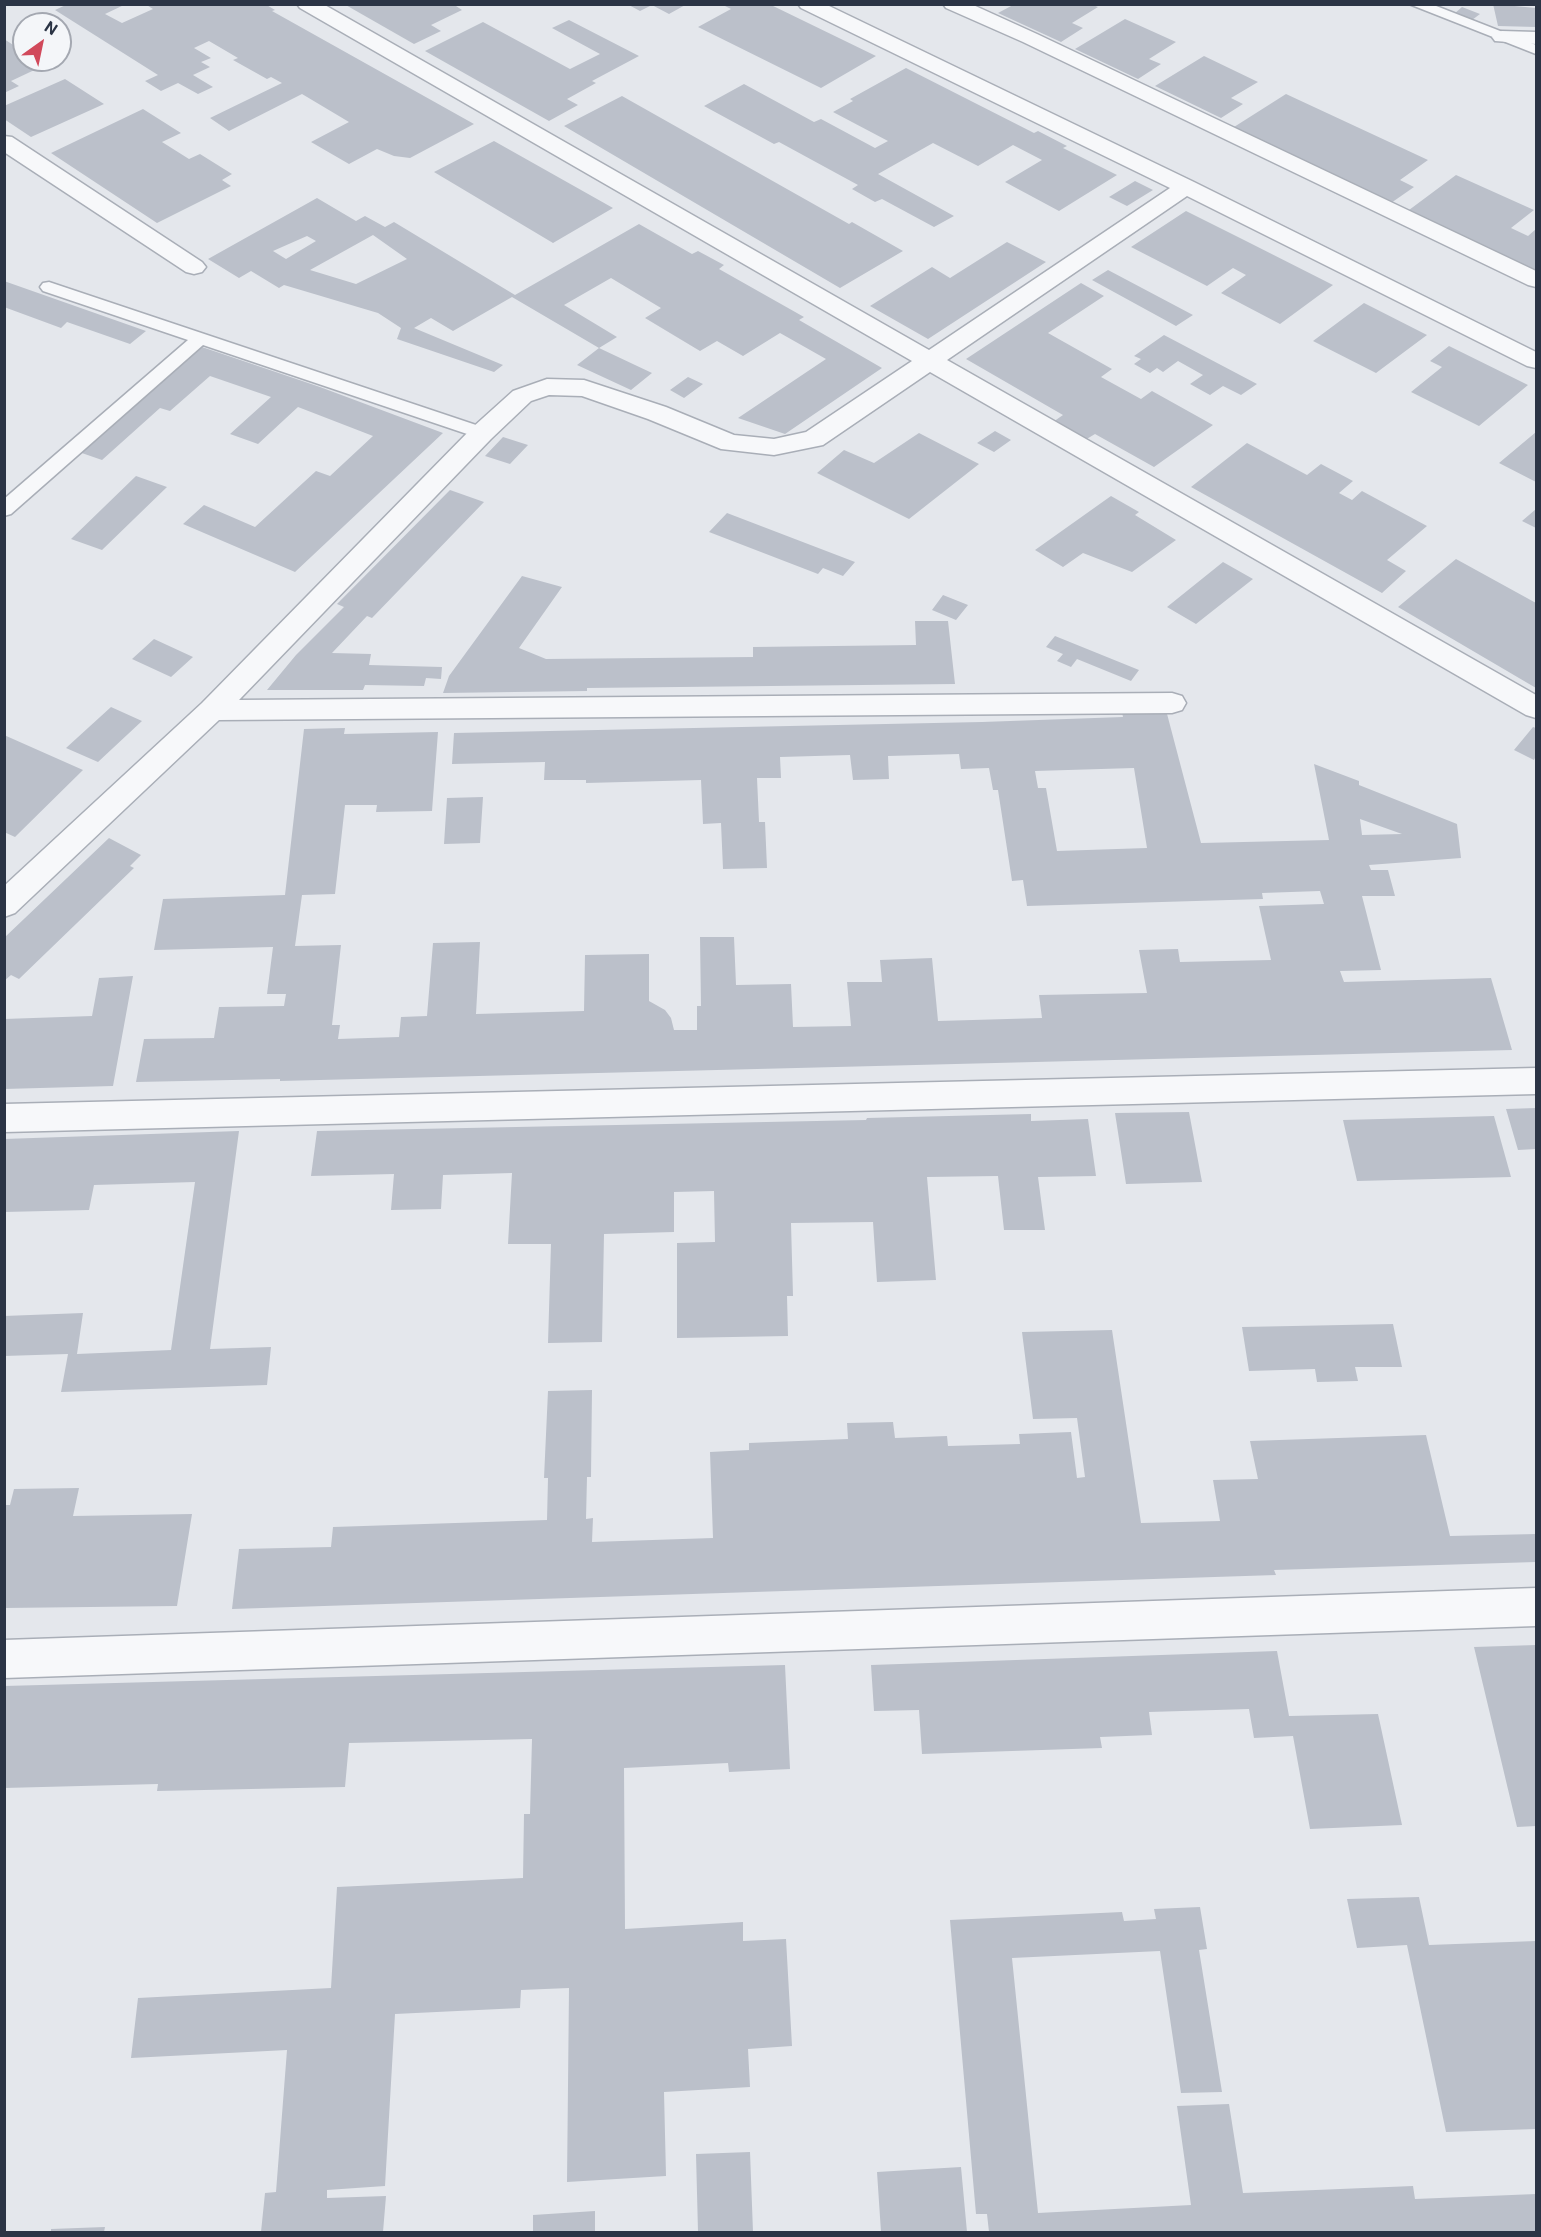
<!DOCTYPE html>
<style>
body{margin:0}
#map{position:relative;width:1541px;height:2237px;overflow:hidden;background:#e4e7ec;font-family:Roboto,sans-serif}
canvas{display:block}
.frame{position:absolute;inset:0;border:6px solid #2b3445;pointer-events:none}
.north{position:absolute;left:12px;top:12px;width:60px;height:60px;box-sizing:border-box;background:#f4f6f9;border:2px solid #a4a8b1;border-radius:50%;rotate:33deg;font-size:16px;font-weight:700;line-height:24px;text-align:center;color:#2b3445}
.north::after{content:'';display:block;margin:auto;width:21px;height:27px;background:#d1495b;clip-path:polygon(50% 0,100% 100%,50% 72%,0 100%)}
</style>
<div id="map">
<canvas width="1541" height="2237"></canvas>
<div class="frame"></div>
<div class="north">N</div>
</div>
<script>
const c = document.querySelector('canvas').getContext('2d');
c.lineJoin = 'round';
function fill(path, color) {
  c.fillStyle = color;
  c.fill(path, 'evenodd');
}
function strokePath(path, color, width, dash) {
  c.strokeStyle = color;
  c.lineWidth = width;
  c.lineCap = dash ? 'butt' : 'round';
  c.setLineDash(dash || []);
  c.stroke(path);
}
fill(new Path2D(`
 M 68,4 L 126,4 L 105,14 L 122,23 L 153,9 L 145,4 L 265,4 L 275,10 L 272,11 L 474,124 L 410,158 L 394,156 L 377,149 L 349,164 L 311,142 L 349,122 L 302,94 L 229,131 L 210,118 L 282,83 L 271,77 L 267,79 L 233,60 L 238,58 L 209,41 L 194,48 L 211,58 L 201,62 L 210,67 L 193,75 L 213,87 L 198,94 L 178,83 L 161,91 L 145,81 L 158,75 L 55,10 Z
 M 344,4 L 453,4 L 462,10 L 431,25 L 441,31 L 414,44 Z
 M 627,4 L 687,4 L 669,14 L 652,5 L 640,11 Z
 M 721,4 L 769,4 L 876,56 L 821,88 L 698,27 L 731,9 Z
 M 1493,4 L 1536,8 L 1536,27 L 1498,26 Z
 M 1013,5 L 1093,5 L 1098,7 L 1072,23 L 1083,28 L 1061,42 L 998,13 Z
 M 1462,7 L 1480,14 L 1472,20 L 1454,14 Z
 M 1125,19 L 1176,42 L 1149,59 L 1161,64 L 1138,79 L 1075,49 Z
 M 569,20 L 639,56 L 592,81 L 596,83 L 567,99 L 578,105 L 549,121 L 425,51 L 483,22 L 570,69 L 600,54 L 552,28 Z
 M 4,39 L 24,52 L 24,60 L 37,60 L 45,65 L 11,81 L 19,86 L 4,93 Z
 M 1204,56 L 1258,82 L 1231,98 L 1243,104 L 1221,118 L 1155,86 Z
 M 906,68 L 1034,133 L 1038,131 L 1067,146 L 1063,148 L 1117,175 L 1059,211 L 1005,182 L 1042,160 L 1013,145 L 978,166 L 933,143 L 878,174 L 954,216 L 934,227 L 882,199 L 875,202 L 852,189 L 858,185 L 779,142 L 774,144 L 704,106 L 744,84 L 814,122 L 821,119 L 875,148 L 888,141 L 833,112 L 853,101 L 850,99 Z
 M 65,79 L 104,104 L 31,137 L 4,119 L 4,106 Z
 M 1286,94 L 1428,160 L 1400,180 L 1414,187 L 1391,203 L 1234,127 Z
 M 622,96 L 849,224 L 852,222 L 903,251 L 840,288 L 564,126 Z
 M 143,109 L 181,133 L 162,142 L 189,159 L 200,154 L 232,174 L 222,180 L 231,186 L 157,223 L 51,153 Z
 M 494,141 L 613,208 L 553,243 L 434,172 Z
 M 1456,175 L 1534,210 L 1511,228 L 1528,236 L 1536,229 L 1536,274 L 1405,213 Z
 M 1135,181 L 1153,190 L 1127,206 L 1109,197 Z
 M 317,198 L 356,221 L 365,216 L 385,227 L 394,222 L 515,295 L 639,224 L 692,254 L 698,251 L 724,265 L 719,269 L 804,317 L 799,320 L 882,368 L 785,434 L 738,418 L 826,359 L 780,333 L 743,356 L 717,341 L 700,351 L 645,318 L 661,308 L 611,278 L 564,305 L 617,337 L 599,348 L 512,297 L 453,331 L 431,318 L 414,328 L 503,365 L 494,372 L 397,339 L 401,328 L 378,313 L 284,285 L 279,288 L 251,271 L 239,278 L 208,259 ZM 373,235 L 407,259 L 356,284 L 310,270 ZM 307,236 L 316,241 L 286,259 L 273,251 Z
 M 1186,211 L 1244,240 L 1333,285 L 1280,324 L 1221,293 L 1246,275 L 1233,268 L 1207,286 L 1131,247 Z
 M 1007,242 L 1046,262 L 928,339 L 870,306 L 932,267 L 950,278 Z
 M 1108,270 L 1193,315 L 1176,326 L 1092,280 Z
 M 4,281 L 146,331 L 130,344 L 67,322 L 61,328 L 4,307 Z
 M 1081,283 L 1104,296 L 1048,333 L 1112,369 L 1101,377 L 1141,399 L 1152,391 L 1213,425 L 1154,467 L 1095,434 L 1085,440 L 1053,422 L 1063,415 L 966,359 Z
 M 1364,303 L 1427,335 L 1376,373 L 1313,341 Z
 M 1164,335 L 1257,384 L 1241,395 L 1223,386 L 1210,395 L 1190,384 L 1203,375 L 1178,361 L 1163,372 L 1157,368 L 1150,373 L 1134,364 L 1141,359 L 1134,356 Z
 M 199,346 L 320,387 L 443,433 L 295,572 L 183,524 L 204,505 L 255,527 L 316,471 L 330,476 L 373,436 L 298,407 L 258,444 L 230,434 L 271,397 L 210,376 L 170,411 L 160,408 L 102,460 L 76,451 Z
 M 1449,346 L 1528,385 L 1479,426 L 1411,392 L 1442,367 L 1430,361 Z
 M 599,348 L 652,373 L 631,390 L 577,365 Z
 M 688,377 L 703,384 L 684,398 L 670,390 Z
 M 995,431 L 1011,440 L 994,452 L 977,443 Z
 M 1536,432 L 1536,482 L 1499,463 Z
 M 919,433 L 979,464 L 909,519 L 817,473 L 844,450 L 874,463 Z
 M 503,437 L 528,445 L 510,464 L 485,456 Z
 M 1247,443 L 1307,475 L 1321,464 L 1353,481 L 1339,493 L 1352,500 L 1362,491 L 1427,526 L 1387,560 L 1406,571 L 1382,593 L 1191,487 Z
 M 136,476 L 167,487 L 102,550 L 71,539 Z
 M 450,490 L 484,502 L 372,618 L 367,616 L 332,653 L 371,654 L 369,665 L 442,667 L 441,679 L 426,678 L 424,686 L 365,685 L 363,690 L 267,690 L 296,655 L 344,607 L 337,604 Z
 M 1111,496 L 1139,512 L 1135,515 L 1176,540 L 1132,572 L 1083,553 L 1063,567 L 1035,550 Z
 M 1536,509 L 1536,528 L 1522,521 Z
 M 727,513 L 855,562 L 843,576 L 823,568 L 818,574 L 709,532 Z
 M 1456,559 L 1536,603 L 1536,688 L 1398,607 Z
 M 1223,562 L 1253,579 L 1196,624 L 1167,607 Z
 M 522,576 L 562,587 L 519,648 L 546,659 L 753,657 L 753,647 L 916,645 L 915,621 L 948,621 L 955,684 L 587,688 L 587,691 L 443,693 L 449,676 Z
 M 943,595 L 968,605 L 956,620 L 932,610 Z
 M 1055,636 L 1139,670 L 1131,681 L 1077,659 L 1071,667 L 1057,661 L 1063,654 L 1046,647 Z
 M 154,639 L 193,657 L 171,677 L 132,659 Z
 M 111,707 L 142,721 L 98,762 L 66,748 Z
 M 1166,710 L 1201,843 L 1329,840 L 1314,764 L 1359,781 L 1359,785 L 1457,824 L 1461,858 L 1369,865 L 1371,870 L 1388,870 L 1395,896 L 1362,896 L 1381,970 L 1340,971 L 1344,982 L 1491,978 L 1512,1050 L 280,1081 L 280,1079 L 136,1082 L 144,1039 L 214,1038 L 219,1007 L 284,1006 L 286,994 L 267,994 L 273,947 L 154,950 L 163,899 L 285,895 L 304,729 L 345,728 L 344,734 L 438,732 L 432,811 L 376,812 L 377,805 L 345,805 L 335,894 L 302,895 L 295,946 L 341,945 L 332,1025 L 340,1025 L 338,1039 L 399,1037 L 401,1017 L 427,1016 L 433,943 L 480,942 L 476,1014 L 584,1011 L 585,955 L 649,954 L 649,1001 L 665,1010 L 671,1018 L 674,1030 L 697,1030 L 697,1006 L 701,1006 L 700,937 L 734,937 L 736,985 L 791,984 L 793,1027 L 851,1026 L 847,982 L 882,982 L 880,960 L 932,958 L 938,1021 L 1042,1018 L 1039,995 L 1147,993 L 1139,950 L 1178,949 L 1180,962 L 1271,960 L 1259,906 L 1324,904 L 1320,891 L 1262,893 L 1263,899 L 1027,906 L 1023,880 L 1012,881 L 998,790 L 993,790 L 989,768 L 961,769 L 959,754 L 888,756 L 889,779 L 853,780 L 850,755 L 780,757 L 781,778 L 757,778 L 759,822 L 765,822 L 767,868 L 723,869 L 721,823 L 703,824 L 701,780 L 586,783 L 586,780 L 544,780 L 545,762 L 452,764 L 454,733 L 982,722 L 1123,717 L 1122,712 ZM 1134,768 L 1147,848 L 1057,851 L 1046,788 L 1038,788 L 1035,771 ZM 1360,819 L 1402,834 L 1362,835 Z
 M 1533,727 L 1536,728 L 1536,756 L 1534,760 L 1514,750 Z
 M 4,735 L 83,770 L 15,837 L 4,832 Z
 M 483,797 L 480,843 L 444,844 L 447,798 Z
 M 109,838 L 141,855 L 130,866 L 134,868 L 19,979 L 11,975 L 4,981 L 4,938 Z
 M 133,976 L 113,1086 L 4,1089 L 4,1019 L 92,1016 L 99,978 Z
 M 1536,1108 L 1536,1149 L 1518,1150 L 1506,1109 Z
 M 1189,1112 L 1202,1182 L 1126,1184 L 1115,1113 Z
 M 1031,1114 L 1031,1121 L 1088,1119 L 1096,1176 L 1038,1177 L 1045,1230 L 1004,1230 L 998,1176 L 927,1177 L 936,1280 L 877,1282 L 873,1222 L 791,1223 L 793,1296 L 787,1296 L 788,1336 L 677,1338 L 677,1243 L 715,1242 L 714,1191 L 674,1192 L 674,1232 L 604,1234 L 602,1342 L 548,1343 L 551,1244 L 508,1244 L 512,1173 L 443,1175 L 441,1209 L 391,1210 L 394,1174 L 311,1176 L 317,1131 L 866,1120 L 867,1118 Z
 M 1494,1116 L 1511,1177 L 1357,1181 L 1343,1120 Z
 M 239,1131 L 210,1349 L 271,1347 L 267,1385 L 61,1392 L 68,1354 L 4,1356 L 4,1316 L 83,1313 L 77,1354 L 171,1350 L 195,1182 L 94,1185 L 89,1210 L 4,1212 L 4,1139 Z
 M 1393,1324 L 1402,1367 L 1355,1367 L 1358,1381 L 1317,1382 L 1315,1369 L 1249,1371 L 1242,1327 Z
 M 1112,1330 L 1141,1523 L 1220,1521 L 1213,1480 L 1258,1479 L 1250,1441 L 1426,1435 L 1450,1536 L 1536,1534 L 1536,1562 L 1274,1570 L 1276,1575 L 232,1609 L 239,1549 L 331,1547 L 333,1527 L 547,1520 L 548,1478 L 544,1478 L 548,1391 L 592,1390 L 591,1477 L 587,1477 L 586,1519 L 593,1518 L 592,1542 L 713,1538 L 710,1452 L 749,1450 L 749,1443 L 848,1439 L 847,1423 L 893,1422 L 895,1438 L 947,1436 L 948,1446 L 1020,1444 L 1019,1434 L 1071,1432 L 1077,1478 L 1085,1477 L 1077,1418 L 1033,1419 L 1022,1332 Z
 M 79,1488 L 73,1516 L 192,1514 L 177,1606 L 4,1608 L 4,1505 L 10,1505 L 14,1489 Z
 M 1536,1645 L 1536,1826 L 1517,1827 L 1474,1647 Z
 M 1277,1651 L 1289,1716 L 1378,1714 L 1402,1825 L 1310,1829 L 1293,1736 L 1254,1738 L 1249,1709 L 1149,1712 L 1152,1735 L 1100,1737 L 1102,1748 L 922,1754 L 919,1710 L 874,1711 L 871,1665 Z
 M 785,1665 L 790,1769 L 729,1772 L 728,1763 L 624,1768 L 625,1929 L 743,1922 L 743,1941 L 786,1939 L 792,2046 L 748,2049 L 750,2087 L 664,2092 L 666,2176 L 567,2182 L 569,1988 L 521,1990 L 520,2008 L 395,2014 L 385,2186 L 327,2190 L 327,2198 L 386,2196 L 383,2232 L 261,2232 L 265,2193 L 276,2192 L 287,2050 L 131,2058 L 138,1998 L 331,1988 L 337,1887 L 523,1878 L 524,1814 L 530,1814 L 532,1739 L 349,1743 L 345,1787 L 157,1791 L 158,1784 L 4,1788 L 4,1686 Z
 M 1419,1897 L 1429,1945 L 1536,1941 L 1536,2129 L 1446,2132 L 1407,1945 L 1357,1948 L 1347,1899 Z
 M 1200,1907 L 1207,1949 L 1199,1950 L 1222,2092 L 1181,2093 L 1160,1951 L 1012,1958 L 1038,2213 L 1191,2205 L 1177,2106 L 1229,2104 L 1243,2193 L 1413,2186 L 1415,2199 L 1536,2194 L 1536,2232 L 989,2232 L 987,2214 L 976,2214 L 950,1920 L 1122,1912 L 1124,1921 L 1156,1919 L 1154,1909 Z
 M 750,2152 L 753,2232 L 698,2232 L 696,2154 Z
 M 961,2167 L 967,2232 L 881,2232 L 877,2172 Z
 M 595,2211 L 595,2232 L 533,2232 L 533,2215 Z
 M 105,2227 L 104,2232 L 51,2232 L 51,2229 Z`), '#bbc0ca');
const lane = new Path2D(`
 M 1409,4 L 1431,4 L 1536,45 L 1536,54 Z
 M 49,282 L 488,429 L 491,433 L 488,437 L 476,437 L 203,345 L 11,514 L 4,516 L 4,499 L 188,340 L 43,291 L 40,287 L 43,283 Z`);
const street = new Path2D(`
 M 297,4 L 323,4 L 929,350 L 1170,188 L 801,8 L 798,4 L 825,4 L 1194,182 L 1536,352 L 1536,368 L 1527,366 L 1187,196 L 947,360 L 1536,695 L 1536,718 L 1526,715 L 930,372 L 823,445 L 774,455 L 721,449 L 648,419 L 582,396 L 549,395 L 531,401 L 491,439 L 239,700 L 1172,693 L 1182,696 L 1186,703 L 1182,710 L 1172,713 L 219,720 L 15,913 L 4,917 L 4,886 L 202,703 L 473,427 L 513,391 L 547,379 L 584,380 L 666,407 L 734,435 L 774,439 L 806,432 L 912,361 L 300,8 Z
 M 943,4 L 971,4 L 1037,34 L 1536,271 L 1536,287 L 1528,285 L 1023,42 L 946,8 Z
 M 1502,31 L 1536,32 L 1536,44 L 1495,41 L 1492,37 L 1495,33 Z
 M 4,136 L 12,137 L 202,262 L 206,267 L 202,272 L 194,274 L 186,272 L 4,152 Z
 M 1536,1068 L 1536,1094 L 4,1132 L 4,1104 Z
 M 1536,1588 L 1536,1626 L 4,1678 L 4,1640 Z`);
strokePath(lane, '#a9aeb7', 3);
strokePath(street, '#a9aeb7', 3);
fill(lane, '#f7f8fa');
fill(street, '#f7f8fa');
</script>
